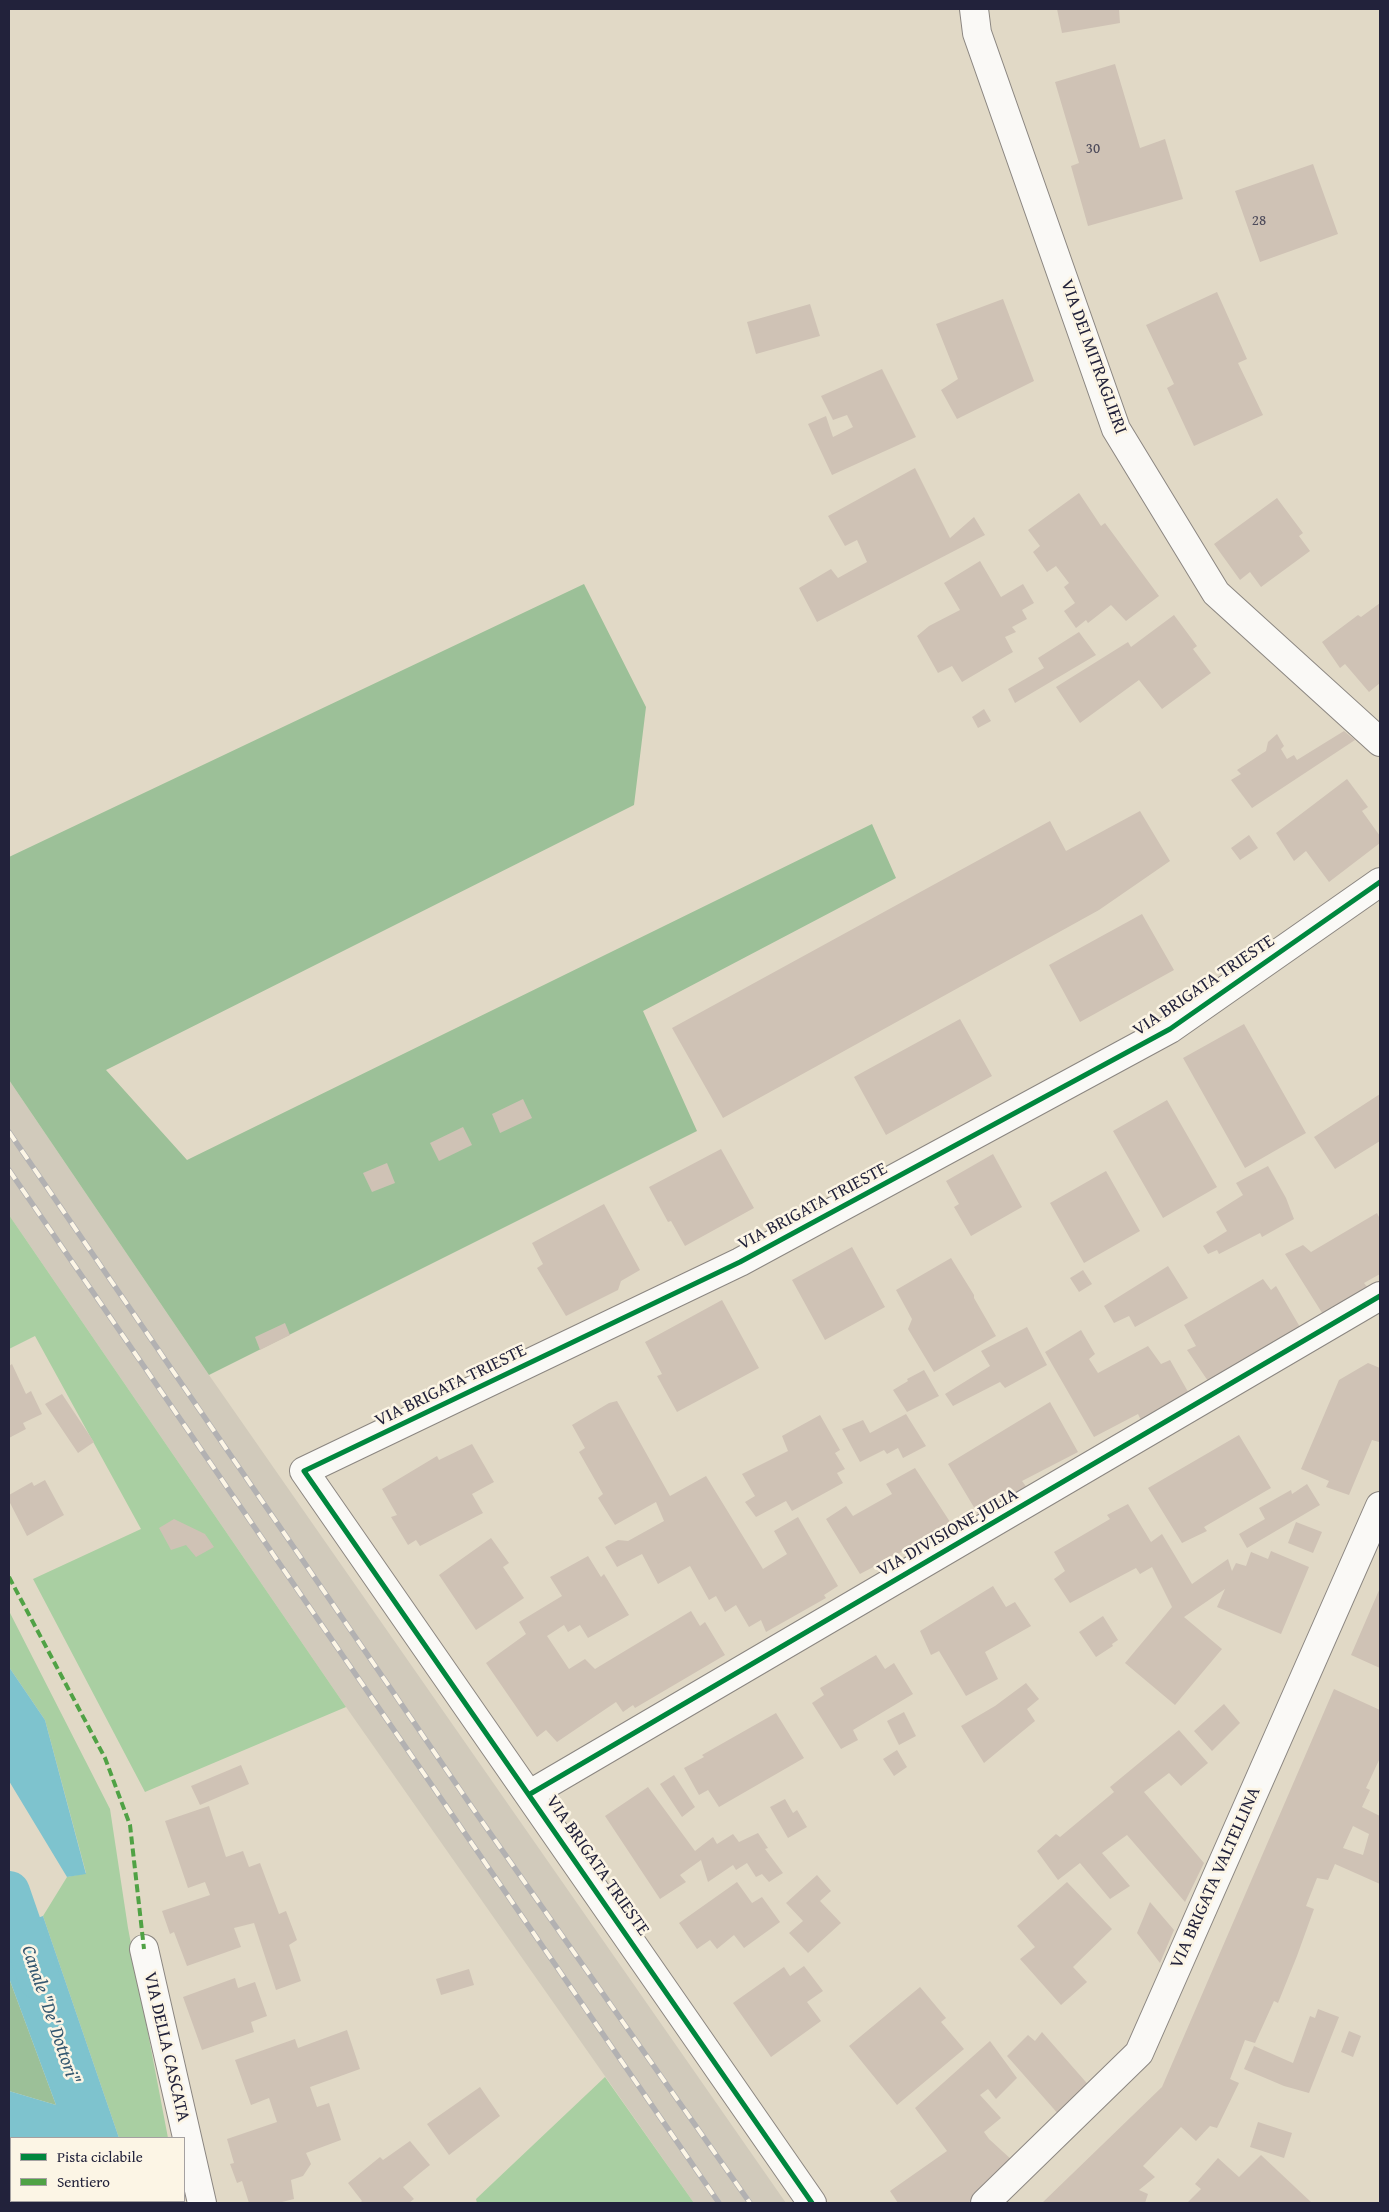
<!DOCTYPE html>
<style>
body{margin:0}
#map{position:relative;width:1389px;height:2212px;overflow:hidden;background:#e1d9c6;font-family:"Gentium Book Plus",serif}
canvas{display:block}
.frame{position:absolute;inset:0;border:10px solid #22223b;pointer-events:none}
.legend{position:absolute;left:10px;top:2137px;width:175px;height:65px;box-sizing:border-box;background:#fcf5e5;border:1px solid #a5a1a1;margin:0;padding:6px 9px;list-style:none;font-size:15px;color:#22223b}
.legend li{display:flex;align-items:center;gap:10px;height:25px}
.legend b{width:25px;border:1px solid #a5a1a1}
</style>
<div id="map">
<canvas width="1389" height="2212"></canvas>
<div class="frame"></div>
<ul class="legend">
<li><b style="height:6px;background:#00873e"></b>Pista ciclabile</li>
<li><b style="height:6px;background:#50a245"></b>Sentiero</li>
</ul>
</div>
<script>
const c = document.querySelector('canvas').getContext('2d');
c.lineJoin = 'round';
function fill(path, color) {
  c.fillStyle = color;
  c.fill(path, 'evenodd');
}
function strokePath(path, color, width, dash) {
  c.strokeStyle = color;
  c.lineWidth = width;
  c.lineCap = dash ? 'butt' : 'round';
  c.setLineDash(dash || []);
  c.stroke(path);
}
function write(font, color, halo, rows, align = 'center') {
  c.font = font + ' "Gentium Book Plus",serif';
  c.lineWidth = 5;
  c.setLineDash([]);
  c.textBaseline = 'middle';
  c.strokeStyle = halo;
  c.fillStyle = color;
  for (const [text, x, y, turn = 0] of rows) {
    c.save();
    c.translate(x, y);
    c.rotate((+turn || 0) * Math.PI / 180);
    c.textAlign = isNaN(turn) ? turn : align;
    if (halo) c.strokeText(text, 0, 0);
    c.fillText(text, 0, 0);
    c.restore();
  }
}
fill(new Path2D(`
 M 9,1080 L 209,1375 L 786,2203 L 694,2203 L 346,1707 L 9,1215 Z`), '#d1cabb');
fill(new Path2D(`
 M 9,1215 L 346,1707 L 145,1792 L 33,1579 L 141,1529 L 35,1336 L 9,1349 Z
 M 9,1611 L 110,1809 L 128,1928 L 168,2138 L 119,2138 L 43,1916 L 67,1877 L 86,1873 L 45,1720 L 9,1667 Z
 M 605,2077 L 694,2203 L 477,2203 L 476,2199 Z
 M 9,2161 L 11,2162 L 11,2201 L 40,2201 L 30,2203 L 9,2203 Z
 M 140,2201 L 180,2201 L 180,2203 L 141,2203 Z`), '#a9cfa2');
fill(new Path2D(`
 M 584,584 L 646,707 L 634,805 L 106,1070 L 187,1160 L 872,824 L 896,878 L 643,1011 L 697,1131 L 209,1375 L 9,1080 L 9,857 Z
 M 9,1978 L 56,2105 L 9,2091 Z`), '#9cc098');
fill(new Path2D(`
 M 9,1667 L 45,1720 L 86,1874 L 67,1877 L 9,1781 Z
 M 43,1916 L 119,2138 L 11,2138 L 11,2162 L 9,2161 L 9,2091 L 56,2105 L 9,1978 L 9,1928 Z
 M 100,2201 L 140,2201 L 141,2203 L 100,2203 Z`), '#7ec3ce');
strokePath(new Path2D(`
 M 9,1892 L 39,1979`), '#7ec3ce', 42);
fill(new Path2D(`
 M 1057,9 L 1119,9 L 1120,23 L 1062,33 Z
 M 1115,64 L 1140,148 L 1165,139 L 1183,199 L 1088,226 L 1071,166 L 1079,163 L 1055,82 Z
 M 1313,164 L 1338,234 L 1260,262 L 1235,191 Z
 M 1217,292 L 1247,359 L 1238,363 L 1263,415 L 1194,446 L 1167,388 L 1174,384 L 1146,325 Z
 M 1003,299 L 1034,381 L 957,419 L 941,390 L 958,379 L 936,324 Z
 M 810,304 L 820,336 L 756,354 L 747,322 Z
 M 882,369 L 916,437 L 832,475 L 808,424 L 826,416 L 833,437 L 853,427 L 847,415 L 833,420 L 821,396 Z
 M 915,468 L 950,538 L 974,517 L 985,535 L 817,622 L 799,588 L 831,569 L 838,578 L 867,562 L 857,540 L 845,546 L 828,516 Z
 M 1079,493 L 1101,526 L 1105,523 L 1159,596 L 1126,621 L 1111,605 L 1088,623 L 1086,620 L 1076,628 L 1064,611 L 1075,603 L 1064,587 L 1069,583 L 1056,566 L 1047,572 L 1033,552 L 1040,546 L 1028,530 Z
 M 1277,498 L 1303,533 L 1299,536 L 1310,551 L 1261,587 L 1250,572 L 1240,580 L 1214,544 Z
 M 980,561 L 1001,597 L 1023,584 L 1034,603 L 1022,610 L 1027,619 L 1012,627 L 1016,632 L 1005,637 L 1013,652 L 962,682 L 952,666 L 938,673 L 917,636 L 929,626 L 960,610 L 944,583 Z
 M 1380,603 L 1380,683 L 1369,692 L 1345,664 L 1340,668 L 1322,642 L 1358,615 L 1361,617 Z
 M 1174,615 L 1197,646 L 1193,649 L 1211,673 L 1162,709 L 1139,680 L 1080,723 L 1056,687 L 1128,642 L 1131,647 Z
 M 1079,632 L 1096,655 L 1015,703 L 1008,689 L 1044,668 L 1038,658 Z
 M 984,709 L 991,721 L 978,728 L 972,717 Z
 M 1344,731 L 1355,740 L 1252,808 L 1231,780 L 1241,774 L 1237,770 L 1266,751 L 1268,742 L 1277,734 L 1284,746 L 1281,749 L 1287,759 L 1294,755 L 1297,760 Z
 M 1347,779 L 1368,807 L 1362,811 L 1380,836 L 1380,843 L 1329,882 L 1306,851 L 1294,861 L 1276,833 Z
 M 1140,811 L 1170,861 L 1099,910 L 723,1118 L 672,1028 L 1050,821 L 1066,851 Z
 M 1249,835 L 1258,848 L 1240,860 L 1231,848 Z
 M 1142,914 L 1174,970 L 1080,1022 L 1049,965 Z
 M 960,1019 L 992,1076 L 886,1135 L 854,1077 Z
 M 1244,1024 L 1306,1133 L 1245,1168 L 1183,1058 Z
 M 1380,1094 L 1380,1141 L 1335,1169 L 1314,1137 Z
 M 523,1099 L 532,1118 L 500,1133 L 492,1114 Z
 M 1167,1100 L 1217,1187 L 1163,1218 L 1113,1131 Z
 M 463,1127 L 472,1145 L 439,1161 L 430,1143 Z
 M 721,1149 L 754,1208 L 685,1246 L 671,1221 L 668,1222 L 649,1187 Z
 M 993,1154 L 1022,1207 L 971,1236 L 954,1207 L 959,1204 L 946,1181 Z
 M 387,1163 L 395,1183 L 372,1192 L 363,1173 Z
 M 1268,1166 L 1286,1198 L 1294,1219 L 1262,1237 L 1260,1233 L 1219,1254 L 1217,1250 L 1208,1254 L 1203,1246 L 1227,1231 L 1216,1212 L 1243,1195 L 1236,1183 Z
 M 1106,1171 L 1140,1231 L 1084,1263 L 1050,1203 Z
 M 604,1204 L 640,1270 L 621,1281 L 618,1290 L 566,1316 L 537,1268 L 543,1264 L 532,1243 Z
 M 1377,1213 L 1380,1219 L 1380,1274 L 1364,1283 L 1368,1288 L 1324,1316 L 1285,1254 L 1303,1245 L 1311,1252 Z
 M 852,1247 L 885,1307 L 825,1340 L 792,1280 Z
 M 951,1258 L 974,1295 L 974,1298 L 996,1336 L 934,1372 L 908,1329 L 912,1319 L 896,1290 Z
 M 1168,1266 L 1188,1298 L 1135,1327 L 1129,1316 L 1114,1323 L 1104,1306 Z
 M 1083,1270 L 1092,1284 L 1079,1292 L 1070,1278 Z
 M 1263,1279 L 1271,1290 L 1276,1286 L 1300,1327 L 1208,1381 L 1187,1350 L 1196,1346 L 1184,1325 Z
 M 722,1300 L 759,1368 L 677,1412 L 657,1376 L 662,1374 L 645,1342 Z
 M 285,1323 L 290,1335 L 260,1350 L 255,1337 Z
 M 1027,1327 L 1047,1365 L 1005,1388 L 1000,1382 L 953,1406 L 945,1394 L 990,1366 L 981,1351 Z
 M 1081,1330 L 1095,1354 L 1089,1359 L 1098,1373 L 1148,1346 L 1161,1364 L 1170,1360 L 1191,1397 L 1143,1424 L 1138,1414 L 1094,1437 L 1045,1352 Z
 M 1368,1363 L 1380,1368 L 1380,1438 L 1379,1442 L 1372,1440 L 1349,1495 L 1326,1487 L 1329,1481 L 1301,1469 L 1339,1380 Z
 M 12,1364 L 26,1394 L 31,1391 L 42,1414 L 23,1423 L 26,1429 L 9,1438 L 9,1366 Z
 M 924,1370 L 939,1396 L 907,1412 L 893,1390 L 908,1381 L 907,1379 Z
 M 62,1394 L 94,1442 L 78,1453 L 45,1404 Z
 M 617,1401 L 670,1496 L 706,1476 L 763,1569 L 787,1554 L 774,1531 L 798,1517 L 838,1586 L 824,1595 L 826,1598 L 766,1632 L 761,1620 L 749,1627 L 736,1605 L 725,1612 L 716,1596 L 709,1600 L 690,1566 L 658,1584 L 642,1554 L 617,1567 L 605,1547 L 618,1540 L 628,1541 L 664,1521 L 656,1502 L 615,1525 L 598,1498 L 603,1494 L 579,1452 L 585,1448 L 572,1425 L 609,1403 Z
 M 1050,1402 L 1078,1452 L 1022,1481 L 1028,1489 L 981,1519 L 948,1464 Z
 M 906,1414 L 926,1446 L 903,1458 L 898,1448 L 887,1454 L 884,1450 L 860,1462 L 842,1429 L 863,1420 L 870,1433 Z
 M 820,1415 L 840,1450 L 835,1453 L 845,1469 L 837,1473 L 843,1483 L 792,1511 L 786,1501 L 756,1517 L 745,1502 L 755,1496 L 742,1474 L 788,1451 L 782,1436 Z
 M 1239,1435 L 1271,1488 L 1204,1527 L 1207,1531 L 1182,1543 L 1148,1488 Z
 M 472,1444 L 494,1482 L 472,1494 L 483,1513 L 420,1546 L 416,1540 L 408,1545 L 391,1517 L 397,1515 L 382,1489 L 437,1456 L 439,1460 Z
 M 915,1468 L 952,1525 L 860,1574 L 826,1519 L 846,1506 L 853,1516 L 892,1494 L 886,1484 Z
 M 45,1480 L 64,1515 L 27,1536 L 9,1501 L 9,1495 L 32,1482 L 34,1486 Z
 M 1307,1484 L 1320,1505 L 1247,1548 L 1239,1534 L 1265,1519 L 1259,1508 L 1291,1490 L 1292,1494 Z
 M 1128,1504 L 1151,1542 L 1162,1534 L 1192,1584 L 1228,1559 L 1232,1571 L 1236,1563 L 1246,1566 L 1251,1552 L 1268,1559 L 1271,1551 L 1309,1567 L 1281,1634 L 1217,1607 L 1225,1589 L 1184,1617 L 1222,1649 L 1175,1705 L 1125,1663 L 1172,1607 L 1152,1567 L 1140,1574 L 1136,1568 L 1070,1603 L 1054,1579 L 1065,1571 L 1054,1552 L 1110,1519 L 1107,1515 Z
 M 174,1519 L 205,1534 L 214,1547 L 196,1557 L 186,1545 L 171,1550 L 159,1528 Z
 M 1296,1522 L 1322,1532 L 1313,1553 L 1288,1543 Z
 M 491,1538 L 509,1563 L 503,1567 L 524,1598 L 476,1630 L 439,1575 Z
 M 588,1556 L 601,1577 L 604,1574 L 629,1615 L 588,1638 L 580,1625 L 568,1632 L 564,1625 L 547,1636 L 569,1669 L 585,1659 L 595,1669 L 691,1611 L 700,1626 L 705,1622 L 725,1655 L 635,1708 L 633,1705 L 623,1712 L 616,1702 L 557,1742 L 546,1730 L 537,1737 L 486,1663 L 526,1634 L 519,1622 L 562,1596 L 550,1577 Z
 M 993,1586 L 1006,1607 L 1015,1602 L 1031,1626 L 985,1652 L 998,1679 L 966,1696 L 939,1651 L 931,1655 L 920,1631 Z
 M 1380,1588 L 1380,1668 L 1351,1655 Z
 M 1103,1616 L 1118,1640 L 1112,1644 L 1113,1646 L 1096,1657 L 1079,1632 Z
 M 876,1655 L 885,1669 L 894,1663 L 913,1694 L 853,1730 L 858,1740 L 841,1749 L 812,1703 L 824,1695 L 820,1688 Z
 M 1026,1683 L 1039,1699 L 1027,1709 L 1035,1721 L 984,1763 L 961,1726 L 995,1706 Z
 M 1334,1689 L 1380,1710 L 1380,1758 L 1366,1788 L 1370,1790 L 1362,1807 L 1380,1816 L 1380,1884 L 1335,1864 L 1328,1880 L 1317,1878 L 1306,1906 L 1314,1909 L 1297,1956 L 1278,2003 L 1274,2001 L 1255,2043 L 1245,2040 L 1230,2079 L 1239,2083 L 1217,2128 L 1210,2126 L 1196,2141 L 1181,2127 L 1143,2166 L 1155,2177 L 1139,2190 L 1148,2194 L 1145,2203 L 1042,2203 L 1162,2087 ZM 1353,1826 L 1369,1834 L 1363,1855 L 1343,1848 Z
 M 1224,1704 L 1240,1723 L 1212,1751 L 1194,1731 Z
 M 904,1712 L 916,1736 L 899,1745 L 887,1721 Z
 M 776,1713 L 804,1758 L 719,1807 L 708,1790 L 699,1795 L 684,1768 L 704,1757 L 702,1755 Z
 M 1179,1730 L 1208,1763 L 1181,1786 L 1169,1773 L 1144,1792 L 1204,1863 L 1185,1902 L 1127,1835 L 1102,1853 L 1130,1886 L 1110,1899 L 1080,1863 L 1058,1880 L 1037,1851 L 1056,1834 L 1060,1837 L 1114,1792 L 1110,1787 Z
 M 897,1750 L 907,1767 L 894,1776 L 883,1759 Z
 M 241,1765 L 249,1784 L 200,1805 L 191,1786 Z
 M 674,1775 L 695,1807 L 682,1817 L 660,1784 Z
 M 648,1787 L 695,1851 L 713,1837 L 717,1844 L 733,1834 L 739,1842 L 758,1833 L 768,1848 L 765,1849 L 783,1873 L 769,1882 L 762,1874 L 756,1877 L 747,1863 L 736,1870 L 733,1865 L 708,1882 L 701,1860 L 680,1875 L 686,1882 L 660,1899 L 605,1816 Z
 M 785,1799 L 793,1813 L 797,1810 L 807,1827 L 788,1838 L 770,1807 Z
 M 209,1806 L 226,1857 L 243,1851 L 249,1867 L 260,1863 L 279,1914 L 286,1911 L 297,1940 L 289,1945 L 301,1981 L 276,1990 L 254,1923 L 234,1928 L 241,1947 L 187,1966 L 174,1932 L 170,1934 L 162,1911 L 210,1895 L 205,1882 L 188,1888 L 165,1821 Z
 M 817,1875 L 831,1891 L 820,1901 L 841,1923 L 808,1953 L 789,1933 L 803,1921 L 786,1903 Z
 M 737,1882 L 752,1903 L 762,1897 L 780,1922 L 744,1948 L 734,1935 L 717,1949 L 710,1940 L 697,1949 L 679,1923 Z
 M 1067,1882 L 1112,1929 L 1073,1967 L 1087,1982 L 1061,2005 L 1020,1959 L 1035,1947 L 1017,1926 Z
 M 1150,1902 L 1174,1930 L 1160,1963 L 1137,1933 Z
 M 804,1966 L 823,1991 L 807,2002 L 821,2021 L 771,2057 L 733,2003 L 784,1967 L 790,1976 Z
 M 469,1969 L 474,1985 L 441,1995 L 436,1979 Z
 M 235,1978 L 238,1988 L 255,1982 L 267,2016 L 251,2022 L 254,2032 L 202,2050 L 183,1997 Z
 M 920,1987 L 946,2018 L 941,2022 L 964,2049 L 897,2105 L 849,2046 Z
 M 1318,2009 L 1339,2017 L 1309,2093 L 1284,2086 L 1244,2069 L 1254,2046 L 1293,2063 L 1310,2016 L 1315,2018 Z
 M 347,2030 L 360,2069 L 310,2087 L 317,2107 L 329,2103 L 341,2140 L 306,2153 L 311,2164 L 303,2176 L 291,2180 L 294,2199 L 278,2203 L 249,2203 L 242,2181 L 237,2183 L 230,2164 L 234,2163 L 227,2139 L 277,2122 L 269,2098 L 251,2105 L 235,2060 L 295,2039 L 298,2048 Z
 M 1349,2031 L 1361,2036 L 1353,2057 L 1341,2052 Z
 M 1042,2032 L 1092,2089 L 1060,2116 L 1007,2056 L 1028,2035 L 1035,2041 Z
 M 990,2041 L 1017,2078 L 996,2099 L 988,2089 L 980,2095 L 1001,2118 L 984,2132 L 989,2139 L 1013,2161 L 985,2189 L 968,2203 L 898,2203 L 890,2191 L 947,2151 L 915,2108 Z
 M 480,2087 L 500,2116 L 449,2155 L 427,2124 Z
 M 1258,2122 L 1292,2133 L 1284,2158 L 1250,2147 Z
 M 410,2141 L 430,2165 L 403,2187 L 414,2199 L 409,2203 L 360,2203 L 362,2201 L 348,2183 L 380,2157 L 383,2160 Z
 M 1261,2155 L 1312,2203 L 1187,2203 L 1201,2189 L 1195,2184 L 1218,2158 L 1239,2177 Z`), '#cfc2b5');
const minor = new Path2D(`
 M 974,9 L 977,33 L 1116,429 L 1216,593 L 1380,742
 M 530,1794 L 1380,1296
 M 144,1949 L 202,2203
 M 812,2203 L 304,1471 L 740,1262 L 1170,1029 L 1380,882
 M 985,2203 L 1139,2053 L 1380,1506`);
strokePath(minor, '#8b8681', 30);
strokePath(minor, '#faf9f6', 28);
const rail = new Path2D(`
 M 9,1132 L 476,1813 L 750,2203
 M 9,1170 L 719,2203`);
strokePath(rail, '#b2b1b2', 5.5);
strokePath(rail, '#fcf5e5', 4, [11]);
strokePath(new Path2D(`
 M 9,1577 L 105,1758 L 130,1825 L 144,1949`), '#50a245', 4, [8, 4]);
strokePath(new Path2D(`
 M 530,1794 L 1380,1296
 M 812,2203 L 304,1471 L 740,1262 L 1170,1029 L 1380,882`), '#00873e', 5);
write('15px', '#4d4a5a', null, [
 ["30",1093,149],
 ["28",1259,221]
]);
write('18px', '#22223b', '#fcf5e5', [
 ["VIA DEI MITRAGLIERI",1093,357,70],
 ["VIA BRIGATA TRIESTE",1204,986,-34],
 ["VIA BRIGATA TRIESTE",813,1207,-28],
 ["VIA BRIGATA TRIESTE",451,1386,-26],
 ["VIA DIVISIONE JULIA",948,1533,-30],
 ["VIA BRIGATA TRIESTE",597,1866,55],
 ["VIA BRIGATA VALTELLINA",1216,1878,-66],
 ["VIA DELLA CASCATA",166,2047,77]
]);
write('italic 19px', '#345770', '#fcf5e5', [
 ["Canale \"De' Dottori\"",50,2015,71]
]);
</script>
